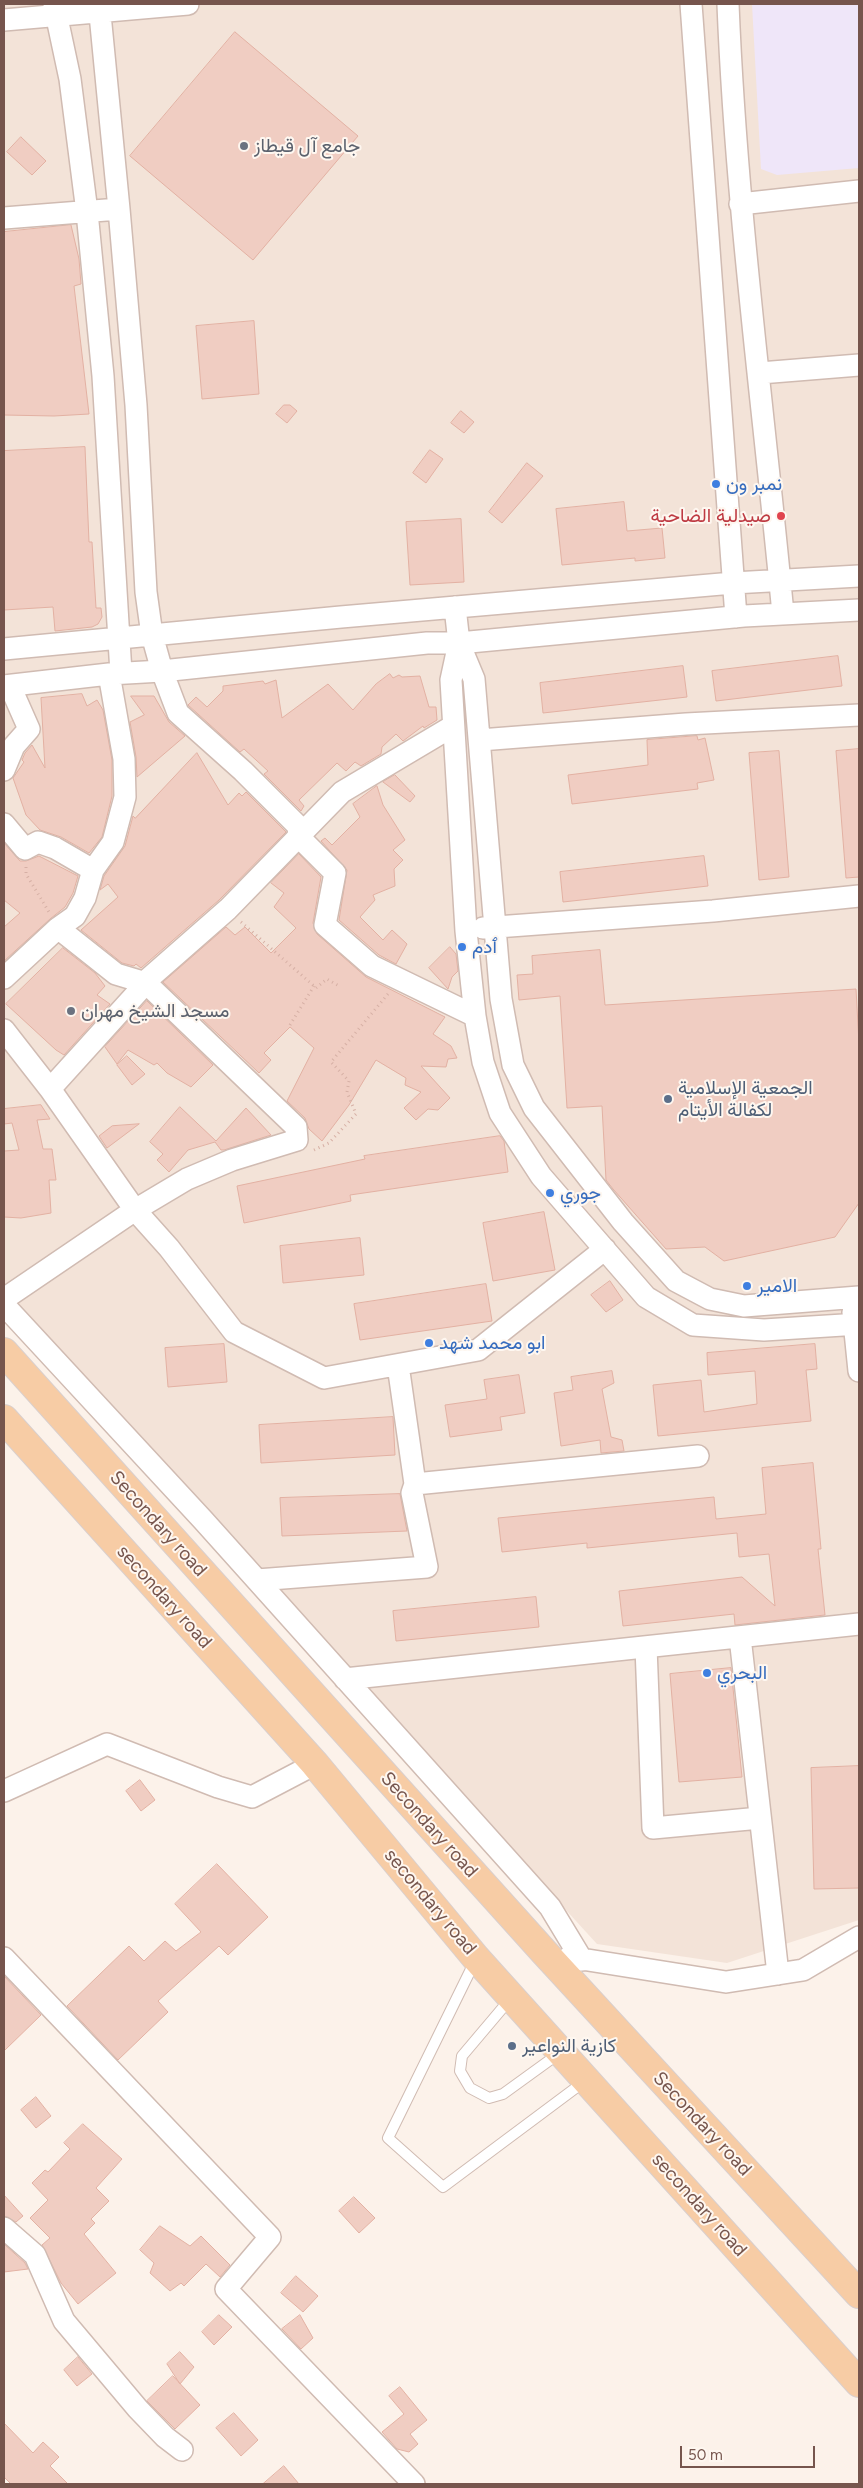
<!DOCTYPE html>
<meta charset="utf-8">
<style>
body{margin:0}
#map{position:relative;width:863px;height:2488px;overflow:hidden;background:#fcf2ea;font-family:Figtree,sans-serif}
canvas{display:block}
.frame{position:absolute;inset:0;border:5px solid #76554d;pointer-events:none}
.scale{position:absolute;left:680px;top:2446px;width:135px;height:22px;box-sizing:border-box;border:2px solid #76554d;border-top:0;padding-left:6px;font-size:15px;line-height:18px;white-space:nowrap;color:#76554d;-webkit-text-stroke:4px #fef7f0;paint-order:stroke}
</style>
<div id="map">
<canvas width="863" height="2488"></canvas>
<div class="frame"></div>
<div class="scale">50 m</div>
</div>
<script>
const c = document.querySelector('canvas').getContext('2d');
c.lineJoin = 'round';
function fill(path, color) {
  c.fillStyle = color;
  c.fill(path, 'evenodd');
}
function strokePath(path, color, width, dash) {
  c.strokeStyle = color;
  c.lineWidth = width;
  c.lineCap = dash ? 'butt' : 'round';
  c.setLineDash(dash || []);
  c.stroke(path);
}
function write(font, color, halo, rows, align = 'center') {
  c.font = font + ' Figtree,Vazirmatn,sans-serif';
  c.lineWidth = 4;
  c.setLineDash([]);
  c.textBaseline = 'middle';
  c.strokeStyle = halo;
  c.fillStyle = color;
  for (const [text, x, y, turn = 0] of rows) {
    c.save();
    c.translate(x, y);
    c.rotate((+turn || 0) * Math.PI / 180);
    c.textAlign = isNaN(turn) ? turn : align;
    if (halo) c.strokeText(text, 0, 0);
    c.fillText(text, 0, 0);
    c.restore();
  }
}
fill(new Path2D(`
 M 4,4 L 859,4 L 859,1920 L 727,1963 L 597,1944 L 4,1295 Z`), '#f3e3d8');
fill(new Path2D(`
 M 752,4 L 859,4 L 859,168 L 777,175 L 761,169 Z`), '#efe6f9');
const building = new Path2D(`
 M 235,32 L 358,136 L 253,260 L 130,156 Z
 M 21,137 L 46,161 L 32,175 L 7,152 Z
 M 71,225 L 79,259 L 81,284 L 74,286 L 89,414 L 54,416 L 4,415 L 4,232 Z
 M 254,321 L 259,394 L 202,399 L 196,326 Z
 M 284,405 L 290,405 L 297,411 L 287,423 L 276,414 Z
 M 461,411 L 474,422 L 464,433 L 451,423 Z
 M 85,447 L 89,542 L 92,542 L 96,608 L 101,608 L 102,617 L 98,624 L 92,627 L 55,631 L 53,607 L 4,610 L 4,451 Z
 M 430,450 L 443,459 L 426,483 L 413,473 Z
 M 527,463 L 543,476 L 502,523 L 489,512 Z
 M 624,502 L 627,531 L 662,528 L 665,558 L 635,561 L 635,558 L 562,565 L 556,509 Z
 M 461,519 L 464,582 L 410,585 L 406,522 Z
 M 838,656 L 842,686 L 716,701 L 712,671 Z
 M 683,666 L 687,697 L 543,713 L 540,683 Z
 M 390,674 L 393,678 L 399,675 L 402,677 L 420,676 L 429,707 L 436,707 L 437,720 L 424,728 L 423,726 L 403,741 L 396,734 L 382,747 L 381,754 L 361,766 L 355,762 L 346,771 L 337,763 L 299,800 L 304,806 L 301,811 L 264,774 L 268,771 L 244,749 L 240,752 L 188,705 L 196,697 L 207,707 L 223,691 L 223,686 L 263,681 L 265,684 L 276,680 L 282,718 L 328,684 L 353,710 L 376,684 Z
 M 82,694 L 87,706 L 97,700 L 103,710 L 112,760 L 112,796 L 102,837 L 89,853 L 61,837 L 40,830 L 26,815 L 13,778 L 24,762 L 22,760 L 25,753 L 32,745 L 45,768 L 41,698 Z
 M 131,696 L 154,696 L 169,722 L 185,736 L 137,777 L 136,757 L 130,722 L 144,715 Z
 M 697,736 L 698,740 L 705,738 L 714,780 L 697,783 L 698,789 L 572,804 L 568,775 L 648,765 L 647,740 Z
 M 859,749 L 859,877 L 846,878 L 836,751 Z
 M 779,751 L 789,877 L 759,880 L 749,753 Z
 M 197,753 L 228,805 L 239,793 L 242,796 L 246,792 L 286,832 L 219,900 L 141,968 L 136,964 L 134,966 L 122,963 L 81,930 L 118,897 L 108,884 L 100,890 L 104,876 L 125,846 L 133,816 L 135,818 Z
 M 395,775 L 415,796 L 410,802 L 383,782 Z
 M 377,786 L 383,805 L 405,840 L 393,850 L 403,860 L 394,869 L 395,886 L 373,895 L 375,900 L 360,917 L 383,940 L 392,930 L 407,944 L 396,964 L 379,955 L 339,920 L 347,870 L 321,841 L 325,838 L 332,845 L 360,817 L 353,804 Z
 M 4,843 L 20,861 L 26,861 L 39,856 L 78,876 L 73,893 L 65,907 L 50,919 L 4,961 L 4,927 L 20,913 L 4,900 Z
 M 299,854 L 321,877 L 313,923 L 317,934 L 366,977 L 445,1017 L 433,1034 L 451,1046 L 457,1058 L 448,1059 L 446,1067 L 421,1066 L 450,1098 L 438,1110 L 428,1109 L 416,1120 L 404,1108 L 421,1092 L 405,1085 L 406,1078 L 376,1060 L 349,1105 L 322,1141 L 309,1129 L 305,1118 L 287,1101 L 314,1048 L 290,1027 L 264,1053 L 271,1060 L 259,1073 L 163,982 L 226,927 L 235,935 L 245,927 L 271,953 L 296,928 L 274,907 L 284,893 L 271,883 Z
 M 704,856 L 708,886 L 563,902 L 560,872 Z
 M 450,947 L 456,954 L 458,971 L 452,977 L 448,989 L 429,968 Z
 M 63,948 L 95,973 L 105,986 L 97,995 L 110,1004 L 64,1055 L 56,1050 L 6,1004 Z
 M 600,950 L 605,1005 L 856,989 L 859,1043 L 859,1203 L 835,1237 L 724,1261 L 705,1247 L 666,1249 L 613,1189 L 606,1180 L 602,1106 L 567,1108 L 560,996 L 519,1000 L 517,975 L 533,974 L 532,956 Z
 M 147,1001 L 213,1065 L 191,1087 L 167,1073 L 157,1063 L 154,1065 L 128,1050 L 117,1064 L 105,1047 Z
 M 127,1056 L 145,1074 L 132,1085 L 117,1065 Z
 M 41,1105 L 50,1119 L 37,1120 L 43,1149 L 52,1149 L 56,1180 L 49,1180 L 51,1213 L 21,1218 L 4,1217 L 4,1151 L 19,1150 L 12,1123 L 4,1124 L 4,1109 Z
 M 180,1107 L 216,1141 L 246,1108 L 271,1135 L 224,1150 L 221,1150 L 215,1142 L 188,1150 L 169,1172 L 157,1160 L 163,1154 L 150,1142 Z
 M 139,1124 L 107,1148 L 99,1136 L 112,1126 Z
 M 500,1136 L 504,1141 L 508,1172 L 350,1195 L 351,1201 L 244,1223 L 237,1186 L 365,1159 L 364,1156 Z
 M 544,1212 L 555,1270 L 493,1281 L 483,1223 Z
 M 360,1238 L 364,1275 L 283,1283 L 280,1246 Z
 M 610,1281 L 623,1300 L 606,1312 L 591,1295 Z
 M 486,1284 L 492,1321 L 360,1340 L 354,1304 Z
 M 224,1344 L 227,1382 L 168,1387 L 165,1348 Z
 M 815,1344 L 817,1369 L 806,1370 L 811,1421 L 658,1436 L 653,1385 L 701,1380 L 704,1412 L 757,1404 L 755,1371 L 708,1375 L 707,1353 Z
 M 612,1371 L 614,1383 L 602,1389 L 611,1437 L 622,1440 L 624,1451 L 601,1453 L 600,1440 L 561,1446 L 554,1393 L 573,1390 L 571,1377 Z
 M 519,1375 L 525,1413 L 500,1417 L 502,1430 L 450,1437 L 445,1405 L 487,1399 L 484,1380 Z
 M 393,1417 L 395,1455 L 261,1463 L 259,1425 Z
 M 813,1463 L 821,1549 L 818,1549 L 825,1615 L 735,1625 L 734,1614 L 623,1626 L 619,1591 L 742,1577 L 775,1606 L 769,1554 L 739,1557 L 737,1533 L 587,1548 L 587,1543 L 502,1552 L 498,1518 L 714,1497 L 716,1519 L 766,1514 L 762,1468 Z
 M 400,1494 L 407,1531 L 282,1536 L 280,1498 Z
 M 536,1597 L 539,1627 L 396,1641 L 393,1611 Z
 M 731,1668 L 742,1777 L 679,1782 L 670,1674 Z
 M 859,1766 L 859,1888 L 814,1889 L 811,1768 Z
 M 140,1780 L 155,1800 L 141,1811 L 126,1791 Z
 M 217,1864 L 268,1917 L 228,1955 L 219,1946 L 158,2001 L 168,2012 L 118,2060 L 67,2006 L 129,1946 L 144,1961 L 165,1941 L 176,1951 L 201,1932 L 175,1904 Z
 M 4,1976 L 41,2015 L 4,2051 Z
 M 36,2097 L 51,2116 L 36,2128 L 21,2110 Z
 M 83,2124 L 122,2159 L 96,2188 L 109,2201 L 91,2219 L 95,2223 L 84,2234 L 116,2273 L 78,2304 L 61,2283 L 42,2245 L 50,2238 L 30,2218 L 48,2200 L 32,2183 L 45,2170 L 48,2172 L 70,2149 L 64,2143 Z
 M 4,2195 L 23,2216 L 16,2222 L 4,2216 Z
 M 354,2197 L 375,2218 L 359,2233 L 339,2211 Z
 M 160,2226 L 190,2246 L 201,2236 L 230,2265 L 220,2277 L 206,2264 L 184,2286 L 181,2283 L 170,2291 L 150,2273 L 154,2263 L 140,2250 Z
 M 4,2244 L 25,2263 L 28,2269 L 4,2272 Z
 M 296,2276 L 318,2296 L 303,2312 L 281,2293 Z
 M 219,2315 L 232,2327 L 214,2345 L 202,2332 Z
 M 300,2315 L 313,2338 L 301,2349 L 282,2329 Z
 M 180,2352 L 194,2367 L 180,2384 L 167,2364 Z
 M 78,2357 L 92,2374 L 77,2386 L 64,2370 Z
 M 173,2376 L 200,2405 L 175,2429 L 147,2401 Z
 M 400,2387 L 427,2420 L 410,2434 L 418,2444 L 409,2452 L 397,2449 L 382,2432 L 404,2414 L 389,2396 Z
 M 234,2413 L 258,2440 L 241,2456 L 216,2428 Z
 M 4,2423 L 33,2453 L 43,2442 L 59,2457 L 50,2466 L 68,2484 L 11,2484 L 4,2477 Z
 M 284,2466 L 299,2484 L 263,2484 Z`);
fill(building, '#f0cdc2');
strokePath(building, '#e3b1a3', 1);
const service = new Path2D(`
 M 476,1959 L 388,2138 L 443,2187 L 585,2081
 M 511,1998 L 462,2056 L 460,2071 L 470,2088 L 489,2098 L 503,2094 L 561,2052`);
const minor = new Path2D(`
 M 54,4 L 70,79 L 87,212 L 103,376 L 121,673
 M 99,4 L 119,209 L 136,405 L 146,592 L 152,635 L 162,671 L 178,713 L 243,771 L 299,827 L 298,836 L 335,873 L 325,925 L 372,966 L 475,1016
 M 691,4 L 736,617
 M 728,4 C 736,208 764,411 783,614
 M 4,20 L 188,4
 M 740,204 L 859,191
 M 4,218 L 119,209
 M 760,373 L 859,365
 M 455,607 L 459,643 L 451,680 L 466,931 L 475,1016 L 483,1062 L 500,1113 L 541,1176 L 646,1297 L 693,1325 L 764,1330 L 859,1324
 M 459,643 L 474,679 L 501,999 L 513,1065 L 534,1108 L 623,1222 L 676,1281 L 710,1299 L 744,1306 L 859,1297
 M 4,649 L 341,617 L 733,583 L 859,576
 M 4,686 L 109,674 L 162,671 L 427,643 L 459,643 L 744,616 L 859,610
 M 480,740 L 686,724 L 859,715
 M 4,770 L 14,746 L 29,729 L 10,686
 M 4,824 L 25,849 L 38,842 L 55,848 L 93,870
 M 58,928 L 116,974 L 146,983 L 296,1127 L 297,1140 L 232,1160 L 187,1179 L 135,1210 L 50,1089 L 146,983 L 147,980 L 228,909 L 342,792 L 453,726
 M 483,928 L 713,911 L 859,896
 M 4,978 L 58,928 L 75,916 L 85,898 L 93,870 L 113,842 L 125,797 L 124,759 L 109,674
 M 4,1030 L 50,1089
 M 4,1299 L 135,1210 L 169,1248 L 234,1332 L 324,1378 L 478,1350 L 605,1249
 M 4,1305 L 203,1520 L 550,1907 L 582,1960
 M 853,1312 L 859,1371
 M 415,1484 L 698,1456
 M 257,1580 L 427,1567 L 412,1493 L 415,1484 L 398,1365
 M 740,1637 L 778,1974
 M 646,1647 L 653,1828 L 760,1818
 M 345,1679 L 859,1624
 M 4,1791 L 107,1744 L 218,1787 L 252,1797 L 315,1764
 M 569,1957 L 726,1982 L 803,1970 L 859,1937
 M 4,1958 L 270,2237 L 226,2289 L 414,2484
 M 4,2228 L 35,2255 L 64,2321 L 138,2409 L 165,2437 L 182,2450`);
const primary = new Path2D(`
 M 4,1352 L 544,1952 L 859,2294
 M 4,1419 L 315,1764 L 476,1958 L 859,2383`);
strokePath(service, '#d0bbb2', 12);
strokePath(minor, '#d0bbb2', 24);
strokePath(primary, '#d9cfcd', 30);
strokePath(new Path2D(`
 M 26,867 L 26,874 L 49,912
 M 241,922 L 314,986 L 316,988 L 327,979 L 339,986
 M 290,1025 L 314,986
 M 314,1150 L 329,1143 L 356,1114 L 347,1092 L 349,1081 L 331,1062 L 388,994`), '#d6b0a5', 3, [1, 4]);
strokePath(service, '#fff', 10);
strokePath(minor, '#fff', 21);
strokePath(primary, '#f7cca5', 28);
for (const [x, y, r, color] of [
 [244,146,5,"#6b7280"],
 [716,484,5,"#3f7fe0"],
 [781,516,5,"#e0444e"],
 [462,947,5,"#3f7fe0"],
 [71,1011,5,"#6b7280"],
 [668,1099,5,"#5c6f8a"],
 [550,1193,5,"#3f7fe0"],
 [747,1286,5,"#3f7fe0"],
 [429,1343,5,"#3f7fe0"],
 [707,1673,5,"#3f7fe0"],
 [512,2046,5,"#5c6f8a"]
]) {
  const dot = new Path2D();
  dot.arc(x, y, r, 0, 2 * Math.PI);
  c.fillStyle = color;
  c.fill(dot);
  strokePath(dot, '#fef7f0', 2);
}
write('19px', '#5b616d', '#fef7f0', [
 ["جامع آل قيطاز",254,146],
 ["مسجد الشيخ مهران",81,1011]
], 'left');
write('19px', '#366cbe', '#fef7f0', [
 ["نمبر ون",726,484],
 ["ٱدم",472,947],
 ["جوري",560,1193],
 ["الامير",757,1286],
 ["ابو محمد شهد",439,1343],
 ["البحري",717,1673]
], 'left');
write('19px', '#be3a42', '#fef7f0', [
 ["صيدلية الضاحية",771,516]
], 'right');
write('19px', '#4e5e75', '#fef7f0', [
 ["الجمعية الإسلامية",678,1088],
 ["لكفالة الأيتام",678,1110],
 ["كازية النواعير",522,2046]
], 'left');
write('19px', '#76554d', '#fef7f0', [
 ["Secondary road",158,1524,48],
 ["secondary road",164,1597,48],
 ["Secondary road",429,1825,48],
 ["secondary road",430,1902,50],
 ["Secondary road",702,2124,47],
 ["secondary road",699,2205,48]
]);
</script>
